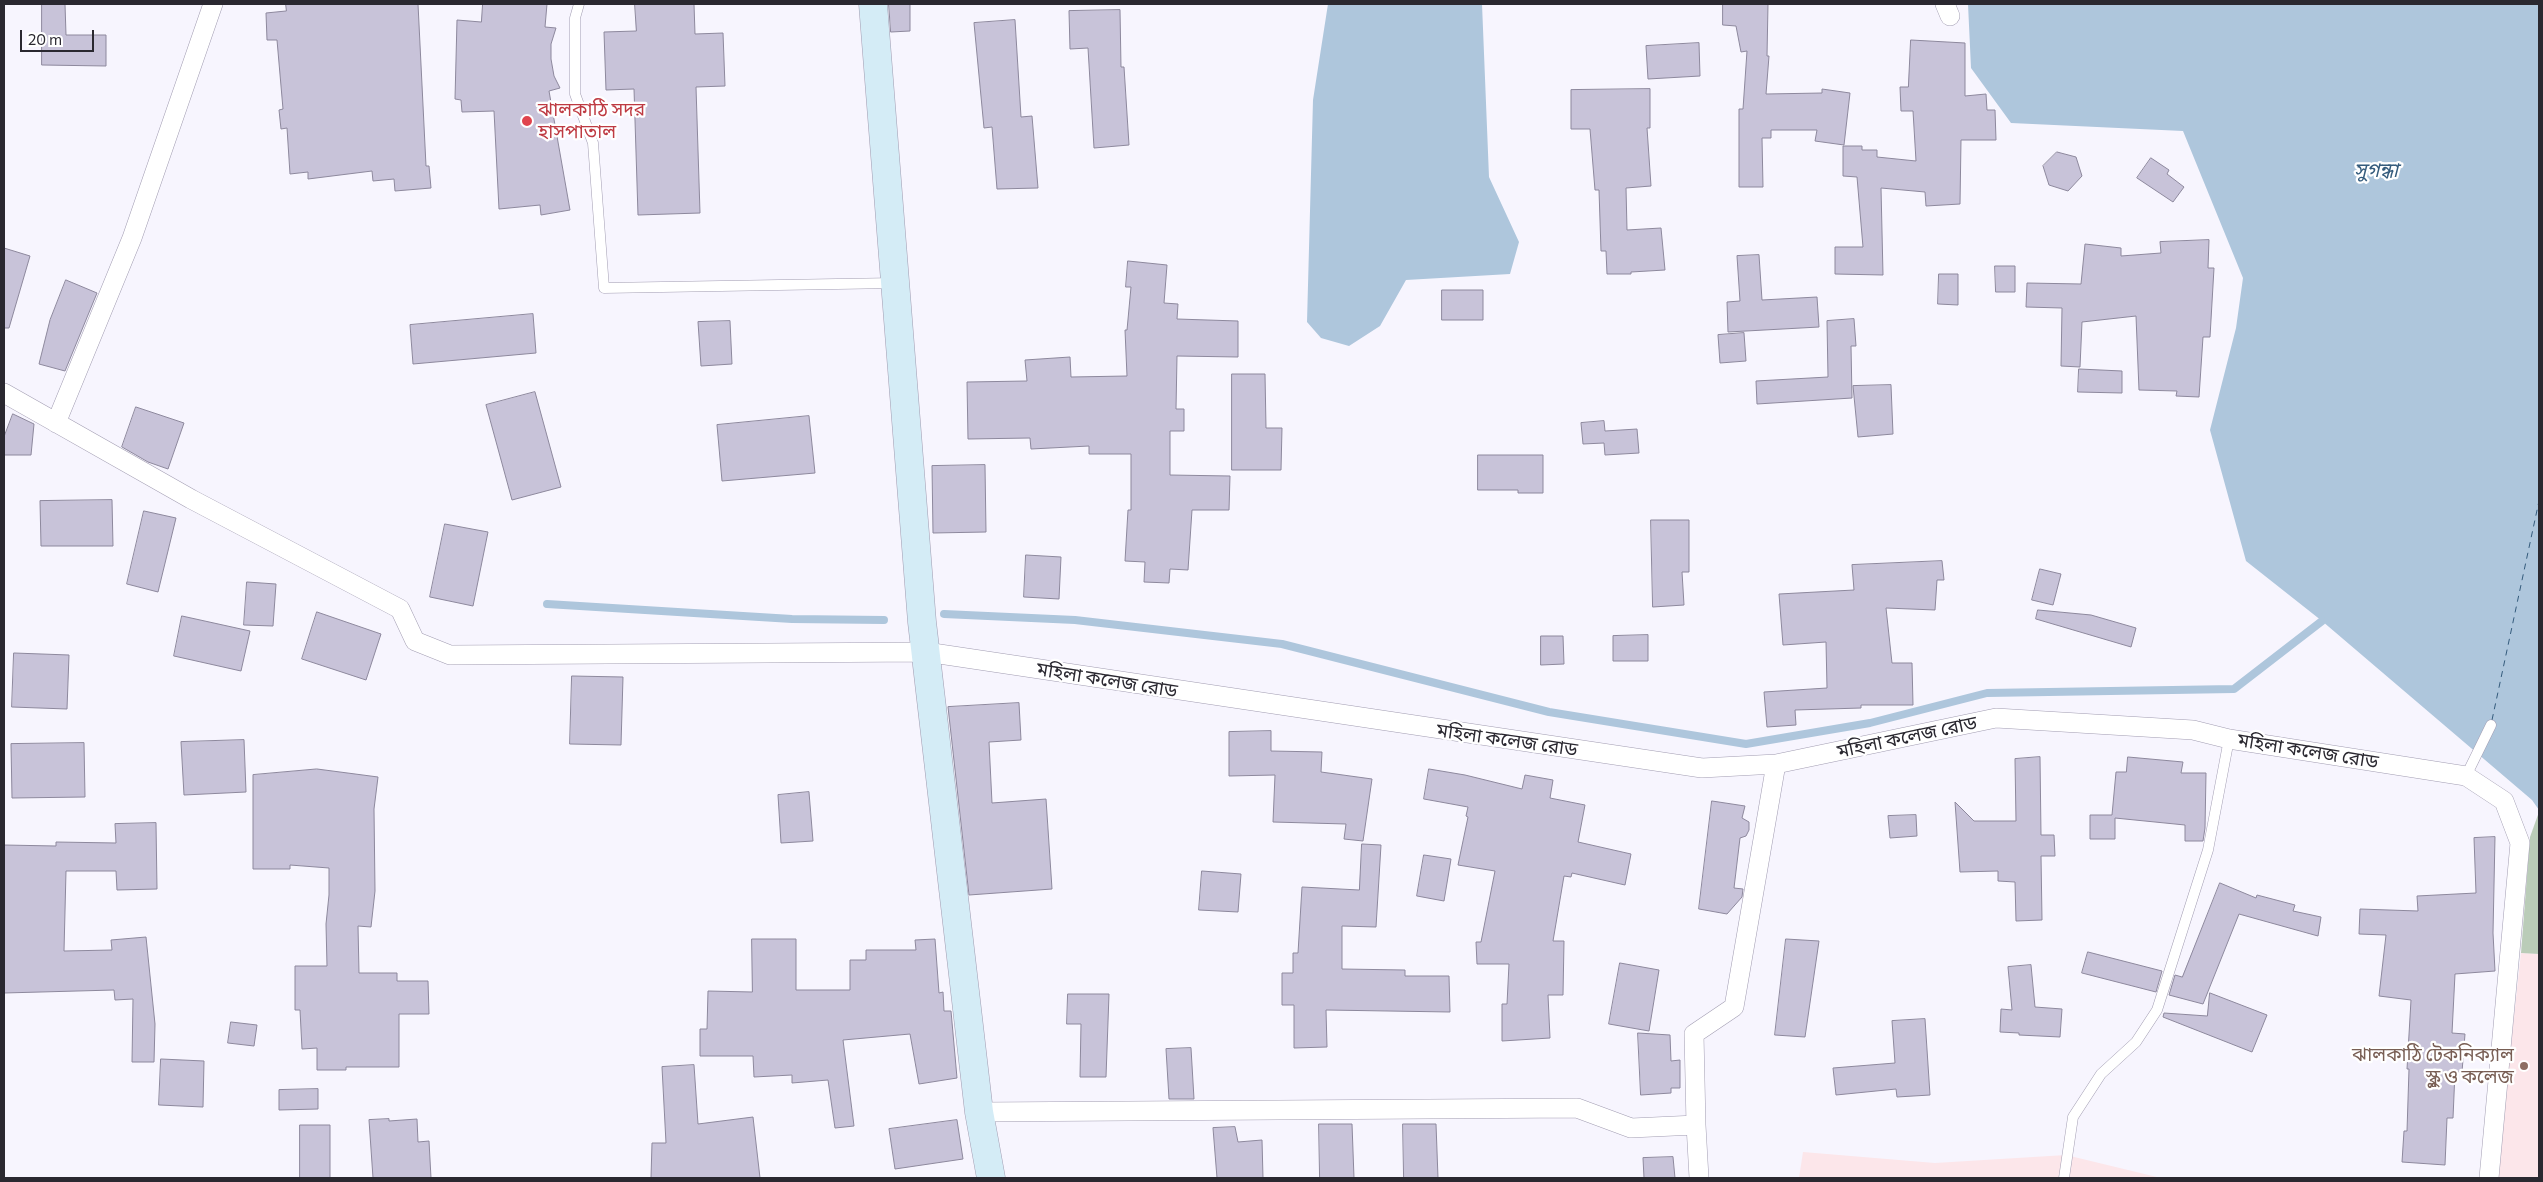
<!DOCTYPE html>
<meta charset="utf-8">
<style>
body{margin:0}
#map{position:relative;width:2543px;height:1182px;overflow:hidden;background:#f7f5fe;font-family:Commissioner,sans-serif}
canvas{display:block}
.frame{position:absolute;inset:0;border:5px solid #2a2830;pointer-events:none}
.scale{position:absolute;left:20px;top:30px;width:74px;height:22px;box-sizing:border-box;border:2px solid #2a2830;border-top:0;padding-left:6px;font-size:15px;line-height:18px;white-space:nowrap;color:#2a2830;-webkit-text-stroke:4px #fff;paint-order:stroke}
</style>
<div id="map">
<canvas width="2543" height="1182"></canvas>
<div class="frame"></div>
<div class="scale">20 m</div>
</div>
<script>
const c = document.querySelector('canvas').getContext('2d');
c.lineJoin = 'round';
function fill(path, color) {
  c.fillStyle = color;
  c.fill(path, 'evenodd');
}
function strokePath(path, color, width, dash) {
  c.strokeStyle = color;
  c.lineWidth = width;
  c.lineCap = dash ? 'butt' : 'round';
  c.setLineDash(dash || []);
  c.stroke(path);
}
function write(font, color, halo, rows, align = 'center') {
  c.font = font + ' Commissioner,"Noto Sans Bengali",sans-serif';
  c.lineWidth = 4.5;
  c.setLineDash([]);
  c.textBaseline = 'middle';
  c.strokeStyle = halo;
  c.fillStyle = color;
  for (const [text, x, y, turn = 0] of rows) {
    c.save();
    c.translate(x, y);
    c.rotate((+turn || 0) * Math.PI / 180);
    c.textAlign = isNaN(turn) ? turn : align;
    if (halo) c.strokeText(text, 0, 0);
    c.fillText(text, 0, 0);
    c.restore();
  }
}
fill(new Path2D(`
 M 2521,953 L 2539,954 L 2539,1178 L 2496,1178 Z
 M 1803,1152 L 1935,1163 L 2066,1155 L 2161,1178 L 1799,1178 Z`), '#fce6ea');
fill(new Path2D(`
 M 2539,812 L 2539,954 L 2521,953 L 2530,837 Z`), '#baccb8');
fill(new Path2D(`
 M 1328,4 L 1482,4 L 1489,177 L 1519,242 L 1510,274 L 1406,280 L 1380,326 L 1349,346 L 1321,338 L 1307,322 L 1313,100 Z
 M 1968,4 L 2539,4 L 2539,810 L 2532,800 L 2322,621 L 2246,561 L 2210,430 L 2236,328 L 2243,278 L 2183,131 L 2011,123 L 1971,68 Z`), '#aec6dc');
strokePath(new Path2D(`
 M 547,604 L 792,619 L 884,620
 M 944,614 L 1075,620 L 1282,644 L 1549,712 L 1746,744 L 1870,723 L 1987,693 L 2234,689 L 2322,621`), '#aec6dc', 8);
strokePath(new Path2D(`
 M 2492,720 L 2539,501`), '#345b7c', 1, [6, 5]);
const building = new Path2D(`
 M 42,4 L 65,4 L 66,35 L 106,35 L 106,66 L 42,65 Z
 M 286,4 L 418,4 L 426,166 L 429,166 L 431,188 L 395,191 L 394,179 L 373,181 L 372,171 L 308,179 L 308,172 L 290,174 L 287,128 L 281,129 L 279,110 L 283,109 L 277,40 L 267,40 L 266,13 L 286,11 Z
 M 483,4 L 547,4 L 545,27 L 556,28 L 551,44 L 551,59 L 554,76 L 560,88 L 549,91 L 570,210 L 541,215 L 540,205 L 499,209 L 494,111 L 462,112 L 461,100 L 455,99 L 457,20 L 481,22 Z
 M 635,4 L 694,4 L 695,34 L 723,33 L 725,86 L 696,87 L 700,213 L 638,215 L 634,89 L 606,90 L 604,32 L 636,31 Z
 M 889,4 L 910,4 L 910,31 L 891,32 Z
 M 1723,4 L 1768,4 L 1767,56 L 1769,56 L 1766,94 L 1822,93 L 1822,89 L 1850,93 L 1844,145 L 1815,141 L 1817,130 L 1771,130 L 1771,138 L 1762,138 L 1763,187 L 1739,187 L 1739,109 L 1743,109 L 1747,51 L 1741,52 L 1736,26 L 1723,25 Z
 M 1120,10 L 1121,67 L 1124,67 L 1129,145 L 1094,148 L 1088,48 L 1070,49 L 1069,11 Z
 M 1015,20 L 1021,117 L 1032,116 L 1038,188 L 997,189 L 992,127 L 984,128 L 974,23 Z
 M 1911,40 L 1965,43 L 1965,96 L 1986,94 L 1987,110 L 1995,110 L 1996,140 L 1961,140 L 1960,204 L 1926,206 L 1925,192 L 1881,188 L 1883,275 L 1835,274 L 1835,247 L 1863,247 L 1857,177 L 1843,176 L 1843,146 L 1862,146 L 1862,150 L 1877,150 L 1877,157 L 1916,161 L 1913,111 L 1901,111 L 1900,87 L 1908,87 Z
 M 1699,43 L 1700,76 L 1648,79 L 1646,46 Z
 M 1650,89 L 1650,128 L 1647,128 L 1651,186 L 1626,188 L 1627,230 L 1661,228 L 1665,270 L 1631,272 L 1631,274 L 1607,274 L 1606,251 L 1601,251 L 1599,190 L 1595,190 L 1590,129 L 1571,129 L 1571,90 Z
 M 2057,152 L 2076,157 L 2082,176 L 2068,191 L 2049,185 L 2043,166 Z
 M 2151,158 L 2169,170 L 2167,174 L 2184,187 L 2173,202 L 2137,178 Z
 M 2209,240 L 2208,268 L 2214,268 L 2210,337 L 2203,337 L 2199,397 L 2176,396 L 2177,391 L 2139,390 L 2136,316 L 2082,322 L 2080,367 L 2061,366 L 2062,308 L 2026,307 L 2027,283 L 2081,284 L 2085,244 L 2121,248 L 2121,256 L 2161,253 L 2160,242 Z
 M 4,248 L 30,256 L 9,328 L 4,328 Z
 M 1759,255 L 1762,300 L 1817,297 L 1819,327 L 1728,332 L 1727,302 L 1740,301 L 1737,256 Z
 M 1128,261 L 1167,265 L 1164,303 L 1178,304 L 1177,319 L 1238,321 L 1238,357 L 1177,356 L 1176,409 L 1184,409 L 1184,431 L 1170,431 L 1170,475 L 1230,476 L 1229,510 L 1192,510 L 1188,570 L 1170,569 L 1169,583 L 1144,582 L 1145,562 L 1125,561 L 1128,510 L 1131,510 L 1131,454 L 1089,454 L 1089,446 L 1031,449 L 1030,438 L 968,439 L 967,382 L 1027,381 L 1025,360 L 1070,357 L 1071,377 L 1127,376 L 1125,330 L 1127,330 L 1131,287 L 1126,287 Z
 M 1995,266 L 2015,266 L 2015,292 L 1996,292 Z
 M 1939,274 L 1958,274 L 1958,305 L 1938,304 Z
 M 66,280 L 97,293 L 65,371 L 39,364 L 50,320 Z
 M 1442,290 L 1483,290 L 1483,320 L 1442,320 Z
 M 533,314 L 536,353 L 413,364 L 410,325 Z
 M 1854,319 L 1856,346 L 1851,346 L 1852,398 L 1757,404 L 1756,381 L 1828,377 L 1827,321 Z
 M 730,321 L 732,364 L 701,366 L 698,322 Z
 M 1744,333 L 1746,361 L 1720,363 L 1718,335 Z
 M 2079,369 L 2122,371 L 2122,393 L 2078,392 Z
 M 1232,374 L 1265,374 L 1266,428 L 1282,428 L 1281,470 L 1232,470 Z
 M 1891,385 L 1893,434 L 1858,437 L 1853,386 Z
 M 535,392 L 561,487 L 512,500 L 486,405 Z
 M 136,407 L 184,423 L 168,469 L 148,462 L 122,447 Z
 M 13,414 L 34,424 L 31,455 L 4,455 L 4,437 Z
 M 809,416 L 815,473 L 722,481 L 717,425 Z
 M 1604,421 L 1605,431 L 1637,429 L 1639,453 L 1605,455 L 1604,443 L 1583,444 L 1581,423 Z
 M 1478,455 L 1543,455 L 1543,493 L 1518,493 L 1518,490 L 1478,490 Z
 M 985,465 L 986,532 L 933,533 L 932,466 Z
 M 112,500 L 113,546 L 41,546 L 40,501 Z
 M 144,511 L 176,518 L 158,592 L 127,584 Z
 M 1651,520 L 1689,520 L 1689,572 L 1682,572 L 1684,605 L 1653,607 Z
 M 445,524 L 488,532 L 473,606 L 430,597 Z
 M 1026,555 L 1061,557 L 1059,599 L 1024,597 Z
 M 1942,561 L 1944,580 L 1937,580 L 1935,610 L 1886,608 L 1892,663 L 1912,663 L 1913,705 L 1861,705 L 1861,708 L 1795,710 L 1796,725 L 1767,727 L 1764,692 L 1827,688 L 1826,642 L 1783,645 L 1779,594 L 1854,590 L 1852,565 Z
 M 2040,569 L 2061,574 L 2053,605 L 2032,600 Z
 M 247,582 L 276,584 L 273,626 L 244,625 Z
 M 2038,610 L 2091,615 L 2136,628 L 2131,647 L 2036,619 Z
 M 317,612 L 381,634 L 366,680 L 302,659 Z
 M 182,616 L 250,631 L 241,671 L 174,656 Z
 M 1648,635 L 1648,661 L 1613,661 L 1613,636 Z
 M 1541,636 L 1563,636 L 1564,664 L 1541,665 Z
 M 14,653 L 69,655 L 67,709 L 12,707 Z
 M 572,676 L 623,677 L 621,745 L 570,744 Z
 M 1019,703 L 1021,740 L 989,742 L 992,803 L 1046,799 L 1052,889 L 969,895 L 948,707 Z
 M 1271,731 L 1271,751 L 1322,752 L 1321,772 L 1372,779 L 1363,841 L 1344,839 L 1346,824 L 1273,822 L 1275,775 L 1229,776 L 1229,732 Z
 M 244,740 L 246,792 L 184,795 L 181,742 Z
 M 84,743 L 85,797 L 12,798 L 11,744 Z
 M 2040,757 L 2041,835 L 2054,835 L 2055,856 L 2041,856 L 2042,920 L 2016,921 L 2015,882 L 1998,881 L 1998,871 L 1960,872 L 1955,802 L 1974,821 L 2016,821 L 2015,759 Z
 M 2128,757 L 2183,762 L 2181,773 L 2206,773 L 2205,828 L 2203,841 L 2185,841 L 2185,825 L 2115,818 L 2115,839 L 2090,839 L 2090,815 L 2112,815 L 2116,772 L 2126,772 Z
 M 317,769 L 378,777 L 374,809 L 375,891 L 371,927 L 358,926 L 359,973 L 397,973 L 397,981 L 428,981 L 429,1014 L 399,1014 L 399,1067 L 346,1067 L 346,1070 L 317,1070 L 317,1048 L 302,1049 L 300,1010 L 295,1010 L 295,966 L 327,966 L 326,924 L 329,895 L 329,868 L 290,865 L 290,869 L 253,869 L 253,775 Z
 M 1429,769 L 1465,775 L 1522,789 L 1525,775 L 1553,780 L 1550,798 L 1585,805 L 1578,842 L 1631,854 L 1625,885 L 1572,873 L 1571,877 L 1564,876 L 1553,941 L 1564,941 L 1563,995 L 1548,995 L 1550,1038 L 1502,1041 L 1502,1004 L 1507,1004 L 1509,964 L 1477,964 L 1476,942 L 1481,942 L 1495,871 L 1458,865 L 1468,817 L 1466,816 L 1468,807 L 1424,799 Z
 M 809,792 L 813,841 L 781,843 L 778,795 Z
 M 1712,801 L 1745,806 L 1742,818 L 1749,822 L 1749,830 L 1746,836 L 1740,838 L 1734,888 L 1743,889 L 1742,897 L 1727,914 L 1699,909 Z
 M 1916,815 L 1917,836 L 1890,838 L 1888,816 Z
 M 156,823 L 157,889 L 117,890 L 116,871 L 66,871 L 64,951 L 112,950 L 111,940 L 146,937 L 155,1024 L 154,1062 L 132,1062 L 133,999 L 115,1000 L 114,990 L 4,993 L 4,845 L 56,846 L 56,842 L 116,843 L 115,824 Z
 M 2495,837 L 2493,933 L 2495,971 L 2455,974 L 2452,1033 L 2465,1034 L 2462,1072 L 2455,1072 L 2453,1118 L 2447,1118 L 2445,1165 L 2402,1162 L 2404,1131 L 2407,1131 L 2409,1069 L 2407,1069 L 2411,1000 L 2379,996 L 2386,935 L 2359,934 L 2360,909 L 2418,911 L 2417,896 L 2476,893 L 2474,838 Z
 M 1362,844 L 1381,845 L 1376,927 L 1342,926 L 1342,969 L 1405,970 L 1405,976 L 1449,976 L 1450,1012 L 1326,1010 L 1327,1047 L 1294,1048 L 1294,1005 L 1282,1005 L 1282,973 L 1293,973 L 1293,953 L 1298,953 L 1302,887 L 1359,890 Z
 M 1424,855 L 1451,859 L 1444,901 L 1417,896 Z
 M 1202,871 L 1241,874 L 1238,912 L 1199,910 Z
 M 2220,883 L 2256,898 L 2257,895 L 2295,905 L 2293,911 L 2321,917 L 2318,936 L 2239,914 L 2203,1004 L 2169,995 L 2175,975 L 2182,977 Z
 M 752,939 L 796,939 L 796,990 L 850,990 L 850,960 L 866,960 L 866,950 L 916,950 L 915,940 L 935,939 L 939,993 L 943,992 L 944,1011 L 951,1011 L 957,1078 L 919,1084 L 910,1034 L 843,1040 L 854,1126 L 835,1128 L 828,1080 L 792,1083 L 792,1075 L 754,1077 L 753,1056 L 700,1056 L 700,1029 L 707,1029 L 708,991 L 752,992 Z
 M 1786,939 L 1819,941 L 1805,1037 L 1775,1035 Z
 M 2088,952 L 2162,971 L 2156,992 L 2082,973 Z
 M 1620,963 L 1659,970 L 1649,1031 L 1609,1024 Z
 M 2031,965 L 2035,1007 L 2062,1009 L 2060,1037 L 2019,1035 L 2019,1033 L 2000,1032 L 2001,1009 L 2012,1010 L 2008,967 Z
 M 2210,993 L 2267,1015 L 2252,1052 L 2163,1017 L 2164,1013 L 2207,1016 Z
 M 1068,994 L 1109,994 L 1106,1077 L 1080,1077 L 1081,1024 L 1067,1024 Z
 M 1925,1019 L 1930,1095 L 1897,1097 L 1896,1089 L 1836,1095 L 1833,1068 L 1895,1063 L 1892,1021 Z
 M 231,1022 L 257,1025 L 254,1046 L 228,1043 Z
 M 1638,1033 L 1670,1035 L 1671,1061 L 1680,1060 L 1680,1088 L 1671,1088 L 1671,1093 L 1641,1095 Z
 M 1191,1048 L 1194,1099 L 1169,1099 L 1166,1049 Z
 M 161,1059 L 204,1061 L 203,1107 L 159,1105 Z
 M 694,1065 L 698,1124 L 753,1117 L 760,1178 L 651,1178 L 652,1143 L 666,1143 L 662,1067 Z
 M 318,1089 L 318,1109 L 279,1110 L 279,1090 Z
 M 389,1119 L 389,1121 L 417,1119 L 418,1142 L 429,1141 L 431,1178 L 373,1178 L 369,1120 Z
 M 957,1120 L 963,1159 L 895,1169 L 889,1129 Z
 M 1319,1124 L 1352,1124 L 1354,1178 L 1320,1178 Z
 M 1403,1124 L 1436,1124 L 1438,1178 L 1404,1178 Z
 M 300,1125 L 330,1125 L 330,1178 L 300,1178 Z
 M 1235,1127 L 1238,1142 L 1262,1140 L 1263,1178 L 1217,1178 L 1213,1128 Z
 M 1673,1157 L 1675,1178 L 1644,1178 L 1643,1158 Z`);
fill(building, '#c8c3d9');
strokePath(building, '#8d889d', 1);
const lane = new Path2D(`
 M 579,4 L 575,18 L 575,94 L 593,143 L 604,288 L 895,283
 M 2466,776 L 2491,725
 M 2064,1178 L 2073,1117 L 2101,1074 L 2136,1042 L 2157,1010 L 2208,850 L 2229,739`);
const street = new Path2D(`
 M 1945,4 L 1950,16
 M 4,393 L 191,499 L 400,609 L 415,641 L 450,655 L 926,652 L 1702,768 L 1776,764 L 1996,718 L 2193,730 L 2229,739 L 2466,776 L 2504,801 L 2520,843 L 2489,1178
 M 56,423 L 132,238 L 213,4
 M 979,1112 L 1577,1108 L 1631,1128 L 1696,1125 L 1699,1178
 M 1696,1125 L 1694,1034 L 1734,1007 L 1776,764`);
const secondary = new Path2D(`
 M 873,4 L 922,622 L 979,1112 L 991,1178`);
strokePath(lane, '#a29db2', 11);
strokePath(street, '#a29db2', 20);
strokePath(secondary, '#a29db2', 29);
strokePath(lane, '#fff', 10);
strokePath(street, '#fff', 19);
strokePath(secondary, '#d4ecf6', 28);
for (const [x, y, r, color] of [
 [527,121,6,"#e0444e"],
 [2524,1066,5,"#8d6e63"]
]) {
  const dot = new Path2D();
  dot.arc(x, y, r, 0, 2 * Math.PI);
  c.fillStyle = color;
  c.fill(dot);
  strokePath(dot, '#fff', 2);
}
write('19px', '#be3a42', '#fff', [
 ["ঝালকাঠি সদর",538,110],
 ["হাসপাতাল",538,132]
], 'left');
write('19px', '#2a2830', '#fff', [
 ["মহিলা কলেজ রোড",1107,680,9],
 ["মহিলা কলেজ রোড",1907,737,-12],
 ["মহিলা কলেজ রোড",1507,740,8],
 ["মহিলা কলেজ রোড",2308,751,9]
]);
write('19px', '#785e54', '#fff', [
 ["ঝালকাঠি টেকনিক্যাল",2514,1055],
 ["স্কুল ও কলেজ",2514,1077]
], 'right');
write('italic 20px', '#345b7c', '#fff', [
 ["সুগন্ধা",2376,170]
]);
</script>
